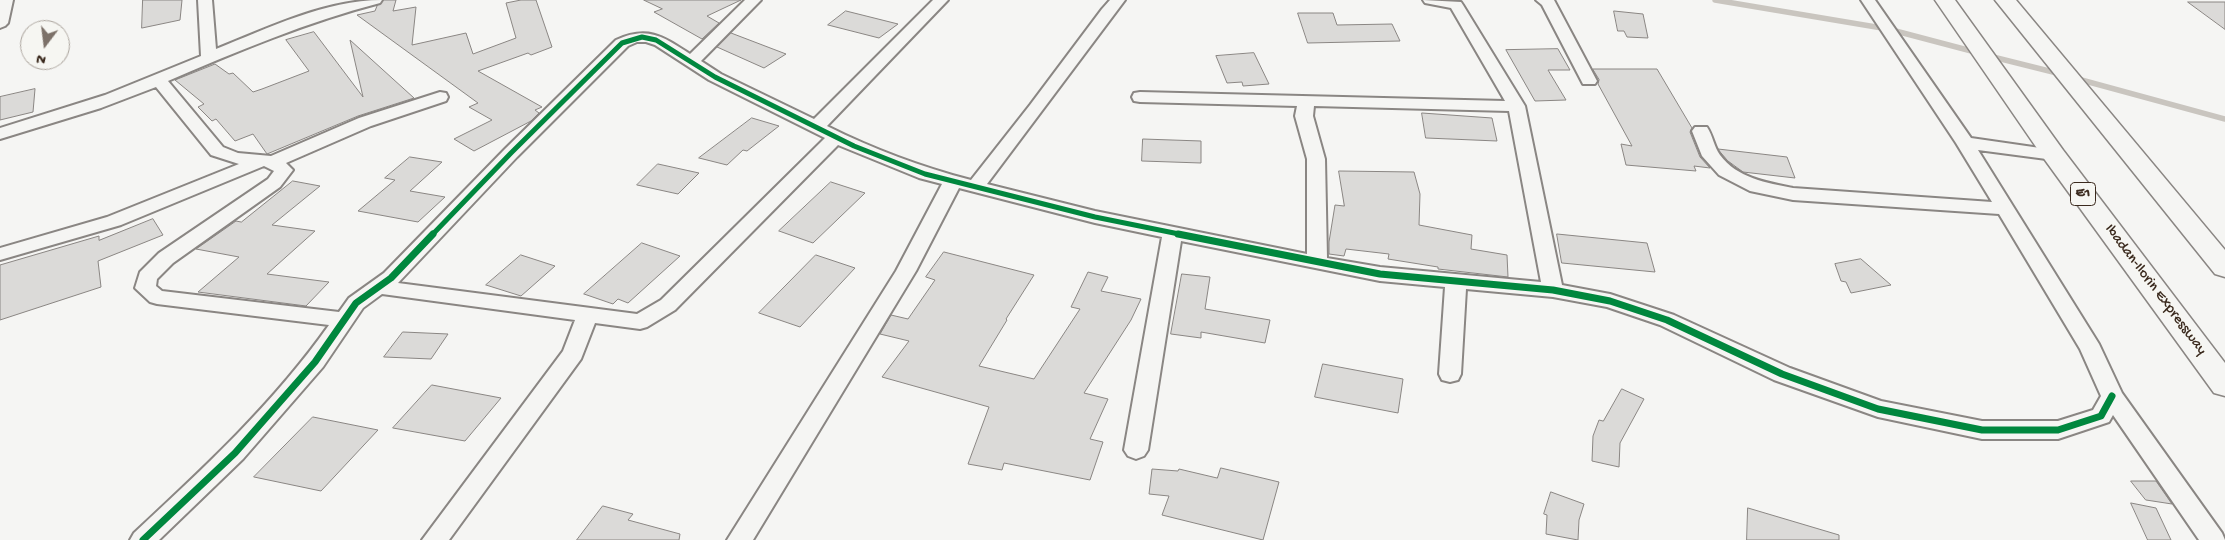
<!DOCTYPE html>
<style>
body{margin:0}
#map{position:relative;width:2225px;height:540px;overflow:hidden;background:#f5f5f3;font-family:"Gochi Hand",sans-serif}
canvas{display:block}
.north{position:absolute;left:20px;top:20px;width:50px;height:50px;box-sizing:border-box;background:#f6f6f2;border:1px solid #aba49d;border-radius:50%;rotate:195deg;font-size:14px;font-weight:700;line-height:20px;text-align:center;color:#3b2a1e}
.north::after{content:'';display:block;margin:auto;width:18px;height:22px;background:#7c7169;clip-path:polygon(50% 0,100% 100%,50% 72%,0 100%)}
</style>
<div id="map">
<canvas width="2225" height="540"></canvas>
<div class="north">N</div>
</div>
<script>
const c = document.querySelector('canvas').getContext('2d');
c.lineJoin = 'round';
function strokePath(path, color, width, dash) {
  c.strokeStyle = color;
  c.lineWidth = width;
  c.lineCap = dash ? 'butt' : 'round';
  c.setLineDash(dash || []);
  c.stroke(path);
}
function fill(path, color) {
  c.fillStyle = color;
  c.fill(path, 'evenodd');
}
function write(font, color, halo, rows, align = 'center') {
  c.font = font + ' "Gochi Hand",sans-serif';
  c.lineWidth = 5;
  c.setLineDash([]);
  c.textBaseline = 'middle';
  c.strokeStyle = halo;
  c.fillStyle = color;
  for (const [text, x, y, turn = 0] of rows) {
    c.save();
    c.translate(x, y);
    c.rotate((+turn || 0) * Math.PI / 180);
    c.textAlign = isNaN(turn) ? turn : align;
    if (halo) c.strokeText(text, 0, 0);
    c.fillText(text, 0, 0);
    c.restore();
  }
}
strokePath(new Path2D(`
 M 1715,0 L 1888,29 L 1979,53
 M 1989,56 L 2061,74
 M 2074,78 L 2225,119`), '#c9c5bf', 5.5);
const building = new Path2D(`
 M 143,0 L 182,0 L 180,20 L 142,28 Z
 M 384,0 L 396,0 L 393,11 L 416,7 L 412,45 L 466,33 L 473,54 L 516,38 L 506,3 L 521,0 L 536,0 L 552,47 L 531,55 L 528,53 L 478,71 L 542,107 L 535,110 L 539,113 L 531,121 L 474,151 L 454,139 L 492,120 L 469,107 L 478,103 L 357,15 L 375,11 L 377,6 Z
 M 644,0 L 741,0 L 707,16 L 719,23 L 702,39 L 654,12 L 662,9 Z
 M 2188,2 L 2225,2 L 2225,29 Z
 M 846,11 L 898,24 L 879,38 L 828,25 Z
 M 1614,11 L 1643,14 L 1648,38 L 1627,37 L 1624,31 L 1618,31 Z
 M 1298,13 L 1333,13 L 1337,25 L 1392,24 L 1400,41 L 1308,43 Z
 M 314,32 L 363,97 L 350,40 L 414,98 L 358,116 L 267,154 L 253,134 L 235,141 L 216,119 L 212,121 L 198,107 L 204,104 L 175,80 L 215,64 L 229,74 L 233,73 L 253,92 L 262,89 L 309,71 L 286,40 Z
 M 731,33 L 786,54 L 764,68 L 717,47 Z
 M 1558,49 L 1570,70 L 1548,70 L 1566,100 L 1535,101 L 1506,50 Z
 M 1254,53 L 1269,84 L 1243,86 L 1242,82 L 1227,83 L 1216,56 Z
 M 1593,69 L 1657,69 L 1692,128 L 1690,132 L 1700,157 L 1710,168 L 1694,166 L 1696,171 L 1626,165 L 1621,144 L 1632,146 L 1598,84 L 1599,80 Z
 M 35,89 L 33,112 L 0,120 L 0,97 Z
 M 1422,113 L 1492,118 L 1497,141 L 1426,138 Z
 M 752,118 L 779,126 L 747,151 L 743,150 L 727,165 L 699,158 Z
 M 1143,139 L 1201,141 L 1201,163 L 1142,161 Z
 M 1718,149 L 1787,157 L 1795,178 L 1743,172 L 1728,161 Z
 M 410,157 L 442,162 L 410,191 L 445,197 L 418,222 L 358,211 L 395,180 L 385,178 Z
 M 658,164 L 699,173 L 678,194 L 637,185 Z
 M 1339,171 L 1414,172 L 1420,194 L 1419,225 L 1472,235 L 1471,249 L 1507,255 L 1508,277 L 1438,269 L 1438,267 L 1388,259 L 1389,254 L 1346,249 L 1344,256 L 1329,254 L 1329,242 L 1335,205 L 1344,206 Z
 M 293,181 L 320,186 L 272,225 L 315,231 L 267,274 L 329,282 L 306,306 L 198,292 L 239,257 L 196,249 L 236,221 L 241,222 Z
 M 831,182 L 865,193 L 813,243 L 779,231 Z
 M 153,219 L 163,235 L 98,261 L 101,287 L 0,320 L 0,265 L 99,236 L 99,240 Z
 M 1557,234 L 1647,243 L 1655,272 L 1562,263 Z
 M 642,243 L 680,256 L 628,303 L 618,299 L 613,304 L 584,294 Z
 M 944,252 L 1034,275 L 1006,319 L 1007,320 L 979,366 L 1034,379 L 1080,309 L 1071,307 L 1088,272 L 1108,277 L 1101,291 L 1141,299 L 1131,320 L 1084,393 L 1108,399 L 1090,439 L 1103,442 L 1090,480 L 1004,463 L 1002,470 L 968,464 L 989,407 L 882,377 L 909,341 L 880,334 L 891,315 L 908,319 L 935,280 L 926,277 Z
 M 521,255 L 555,266 L 521,296 L 486,285 Z
 M 816,255 L 855,268 L 800,327 L 759,313 Z
 M 1861,259 L 1891,285 L 1851,293 L 1846,282 L 1841,281 L 1835,264 Z
 M 1182,274 L 1210,277 L 1205,309 L 1270,320 L 1265,343 L 1201,332 L 1201,338 L 1171,334 Z
 M 403,332 L 448,334 L 431,359 L 384,357 Z
 M 1323,364 L 1403,379 L 1398,413 L 1315,397 Z
 M 432,385 L 501,398 L 465,441 L 393,428 Z
 M 1622,389 L 1644,399 L 1620,443 L 1619,467 L 1592,461 L 1593,436 L 1599,420 L 1603,421 Z
 M 313,417 L 378,430 L 321,491 L 254,477 Z
 M 1221,468 L 1279,482 L 1263,540 L 1162,515 L 1169,496 L 1149,494 L 1152,469 L 1178,471 L 1179,469 L 1217,478 Z
 M 2131,481 L 2156,481 L 2172,504 L 2146,500 Z
 M 1551,492 L 1584,504 L 1579,520 L 1578,540 L 1546,534 L 1547,515 L 1544,514 Z
 M 2131,503 L 2156,508 L 2171,540 L 2148,540 Z
 M 603,506 L 633,514 L 628,520 L 680,534 L 679,540 L 577,540 Z
 M 1748,508 L 1839,535 L 1839,540 L 1747,540 Z`);
fill(building, '#dbdad8');
strokePath(building, '#8a8683', 1);
const minor = new Path2D(`
 M 0,0 L 13,0 L 8,23 L 5,26 L 0,28 Z
 M 198,0 L 212,0 L 216,49 C 269,28 325,0 382,0 L 380,3 C 307,22 238,51 168,81 L 223,147 L 238,153 L 271,156 L 359,118 L 440,92 L 446,93 L 448,97 L 446,101 L 371,126 L 286,163 L 293,170 L 280,187 L 173,263 L 157,279 L 156,286 L 162,291 L 339,312 L 349,298 L 384,273 L 505,149 L 616,40 C 648,25 664,37 690,54 L 745,0 L 761,0 L 701,61 L 721,74 L 814,119 L 933,0 L 948,0 L 827,126 C 873,149 921,167 971,180 L 1030,105 L 1102,9 L 1110,0 L 1125,0 L 987,184 L 1095,211 L 1307,254 L 1307,159 L 1295,116 L 1297,106 L 1140,102 L 1134,101 L 1132,97 L 1134,93 L 1140,92 L 1505,101 L 1451,8 L 1425,3 L 1423,0 L 1461,2 L 1463,5 L 1525,106 L 1562,285 L 1610,294 L 1674,315 L 1790,368 L 1881,401 L 1982,421 L 2058,421 L 2093,410 L 2101,396 L 2080,349 L 1999,214 L 1793,200 L 1750,191 L 1719,175 L 1702,156 L 1692,131 L 1695,127 L 1707,127 C 1713,136 1714,147 1720,155 C 1737,178 1767,183 1793,188 L 1992,202 L 1956,143 L 1861,0 L 1875,0 L 1971,138 L 2054,150 L 2060,151 L 2063,155 L 2060,159 L 2054,160 L 1978,150 L 2099,344 L 2122,393 L 2222,533 L 2225,540 L 2199,540 L 2113,415 L 2109,422 L 2058,439 L 1982,439 L 1878,417 L 1774,380 L 1660,325 L 1607,307 L 1553,297 L 1466,289 L 1461,374 L 1458,380 L 1450,382 L 1442,380 L 1439,374 L 1445,287 L 1380,281 L 1181,241 L 1148,450 L 1144,456 L 1136,459 L 1128,456 L 1124,450 L 1162,237 L 1095,223 L 959,188 L 916,271 L 753,540 L 727,540 L 896,271 L 942,184 L 919,178 L 838,145 L 675,310 L 647,327 L 640,329 L 595,323 L 581,359 L 449,540 L 422,540 L 563,351 L 575,320 L 382,294 L 363,308 L 323,367 L 243,459 L 159,540 L 130,540 L 134,533 C 204,468 274,403 329,325 L 157,304 L 150,302 L 135,288 L 140,272 L 159,253 L 268,179 L 274,171 L 264,166 L 121,225 L 0,260 L 0,248 L 107,217 L 239,164 L 211,155 L 156,87 L 101,108 L 0,139 L 0,128 L 105,95 L 201,56 ZM 637,42 L 646,42 L 655,45 L 709,80 L 825,138 L 661,300 L 637,314 L 398,283 L 517,157 L 628,46 ZM 1314,106 L 1509,111 L 1541,282 L 1380,267 L 1327,258 L 1325,159 L 1313,116 Z
 M 1536,0 L 1554,0 L 1597,81 L 1595,84 L 1583,84 L 1542,5 Z`);
const motorway = new Path2D(`
 M 1935,0 L 1955,0 L 2063,150 L 2225,363 L 2225,396 L 2214,393 L 2045,160 Z
 M 1995,0 L 2016,0 L 2225,250 L 2225,277 L 2215,274 Z`);
strokePath(minor, '#8a8683', 4);
strokePath(motorway, '#8a8683', 3);
fill(minor, '#f5f5f3');
fill(motorway, '#f5f5f3');
strokePath(new Path2D(`
 M 432,235 L 511,153 L 622,43 L 642,37 L 656,40 L 715,77 L 854,146 L 925,174 L 1095,217 L 1184,235`), '#00873e', 5);
strokePath(new Path2D(`
 M 1178,234 L 1380,274 L 1553,290 L 1610,301 L 1667,320 L 1782,374 L 1878,409 L 1982,430 L 2058,430 L 2101,416 L 2112,396
 M 143,540 L 235,453 L 315,362 L 356,303 L 391,278 L 433,234`), '#00873e', 7);
for (const [x, y, w] of [
 [2083,194,25]
]) {
  const box = new Path2D();
  box.roundRect(x - w / 2, y - 11.5, w, 23, 4);
  c.fillStyle = '#f6f6f2';
  c.fill(box);
  strokePath(box, '#3b2a1e', 1);
}
write('bold 14px', '#3b2a1e', null, [
 ["E1",2083,194]
]);
write('15px', '#3b2a1e', '#f6f6f2', [
 ["Ibadan-Ilorin Expressway",2155,290,53]
]);
</script>
